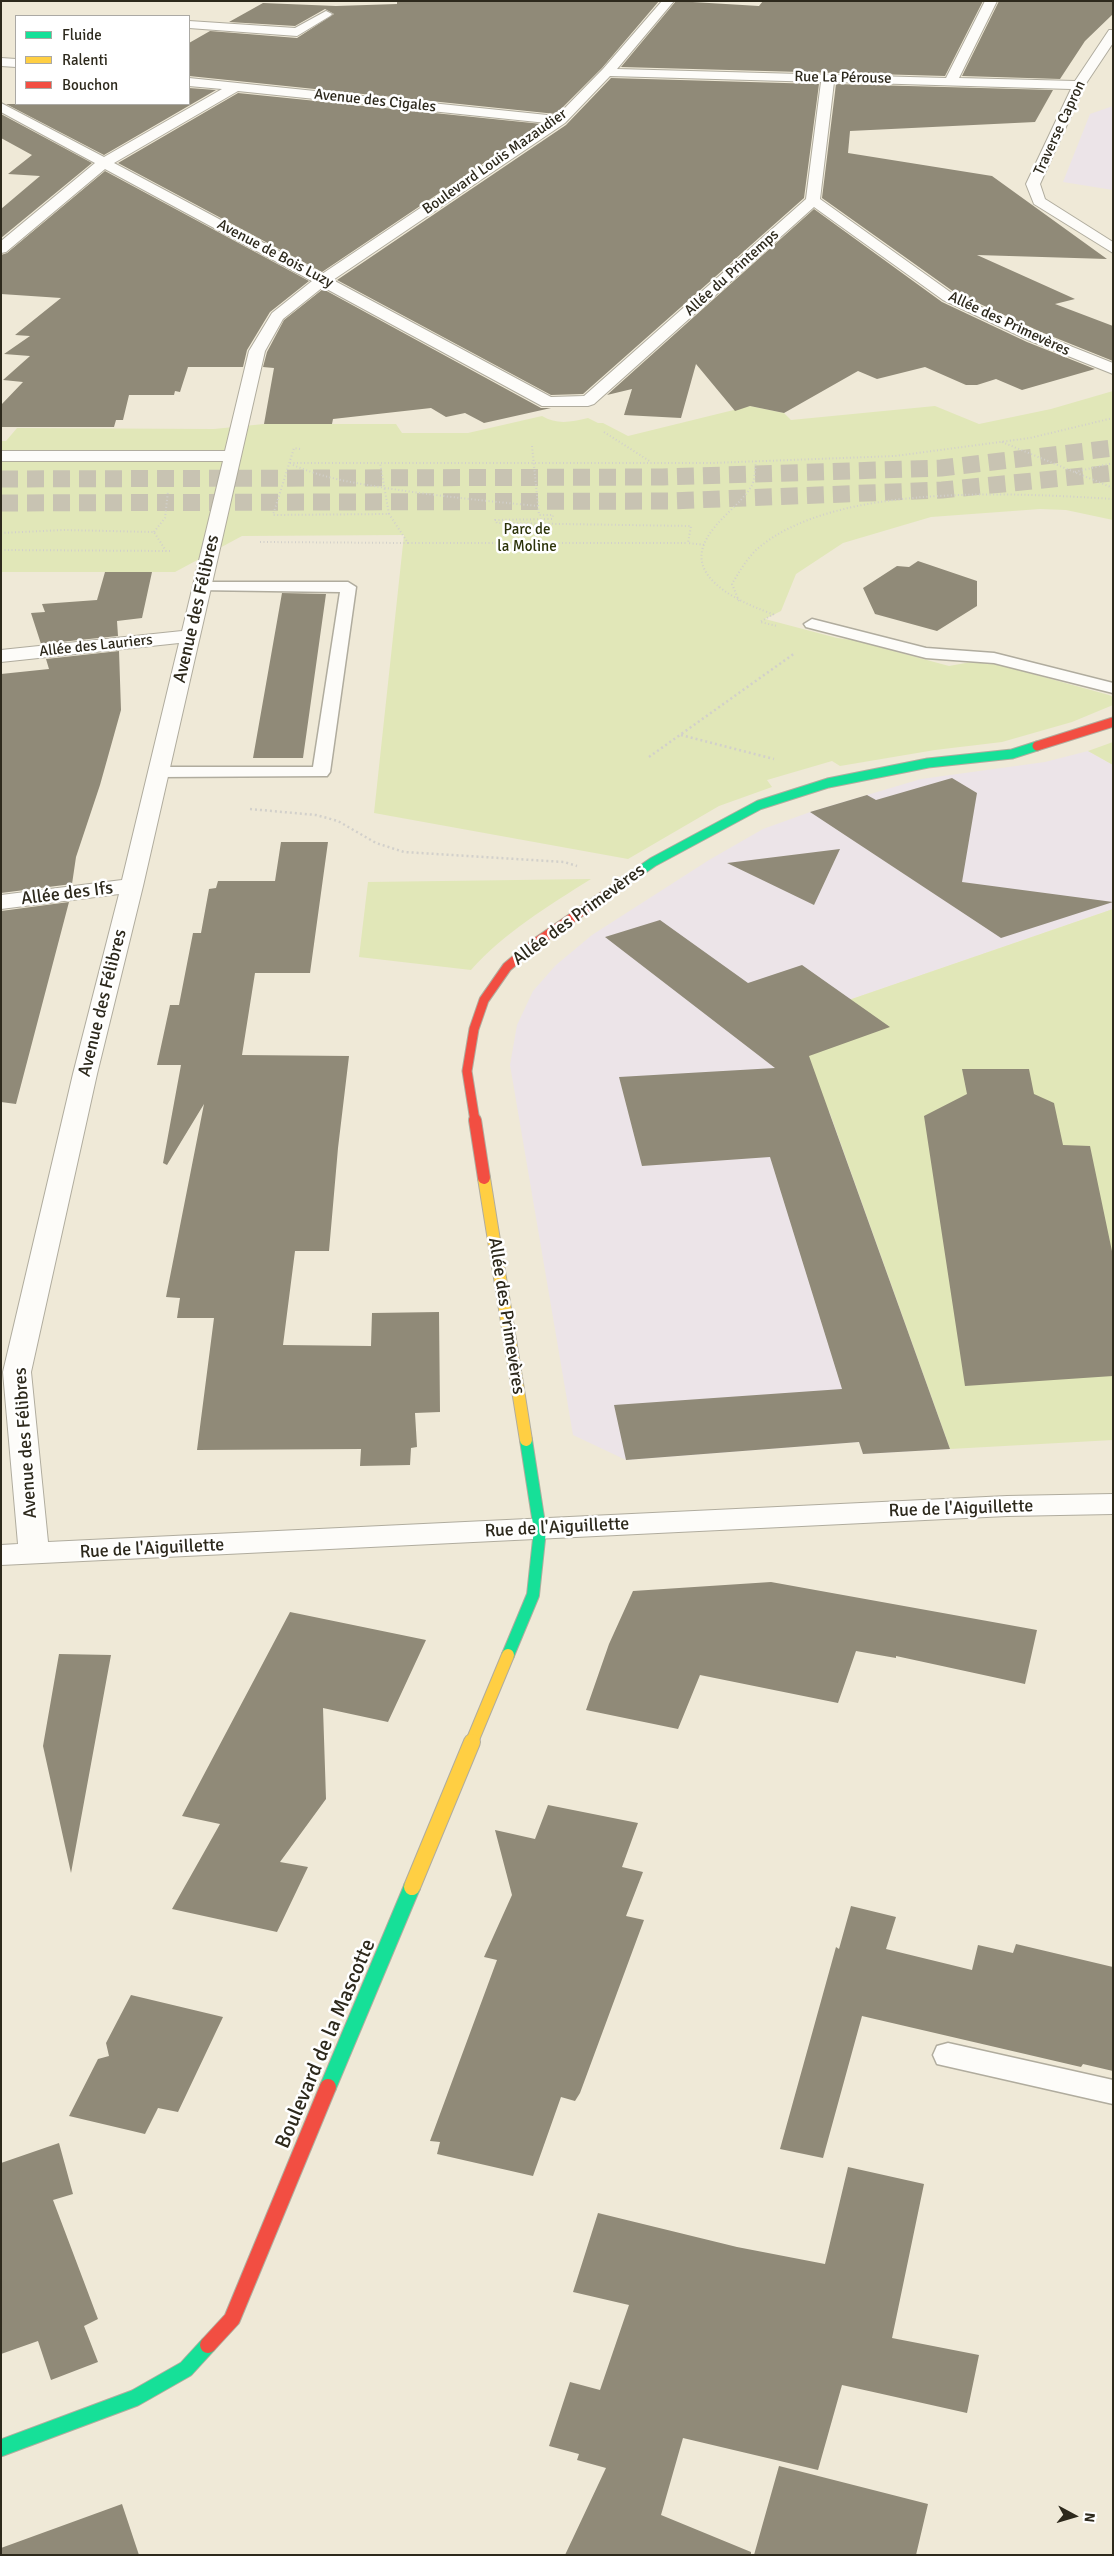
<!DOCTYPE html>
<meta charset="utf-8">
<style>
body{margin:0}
#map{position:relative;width:1114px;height:2556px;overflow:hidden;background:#efe9d7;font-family:Signika,sans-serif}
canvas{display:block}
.frame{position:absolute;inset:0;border:2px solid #2d291c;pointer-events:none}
.legend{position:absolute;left:15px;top:15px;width:175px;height:90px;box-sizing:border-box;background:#fff;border:1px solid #aba9a4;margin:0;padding:6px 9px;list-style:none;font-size:15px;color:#2d291c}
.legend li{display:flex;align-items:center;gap:10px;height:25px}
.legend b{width:25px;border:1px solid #aba9a4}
.north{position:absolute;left:1049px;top:2491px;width:50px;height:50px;-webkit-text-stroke:4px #fff;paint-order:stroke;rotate:96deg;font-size:14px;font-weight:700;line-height:20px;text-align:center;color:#2d291c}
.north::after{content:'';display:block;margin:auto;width:18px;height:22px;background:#2d291c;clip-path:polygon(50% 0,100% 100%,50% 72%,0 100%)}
</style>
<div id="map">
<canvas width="1114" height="2556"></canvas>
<div class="frame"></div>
<ul class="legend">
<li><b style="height:6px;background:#16e098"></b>Fluide</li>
<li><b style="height:6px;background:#ffcf43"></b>Ralenti</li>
<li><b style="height:6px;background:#f24e42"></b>Bouchon</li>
</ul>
<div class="north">N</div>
</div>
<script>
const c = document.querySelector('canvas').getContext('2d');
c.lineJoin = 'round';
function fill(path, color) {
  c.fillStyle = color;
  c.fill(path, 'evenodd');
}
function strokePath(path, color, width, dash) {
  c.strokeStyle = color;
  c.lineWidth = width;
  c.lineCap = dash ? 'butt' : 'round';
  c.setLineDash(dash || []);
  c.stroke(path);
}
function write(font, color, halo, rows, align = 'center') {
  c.font = font + ' Signika,sans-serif';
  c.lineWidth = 5;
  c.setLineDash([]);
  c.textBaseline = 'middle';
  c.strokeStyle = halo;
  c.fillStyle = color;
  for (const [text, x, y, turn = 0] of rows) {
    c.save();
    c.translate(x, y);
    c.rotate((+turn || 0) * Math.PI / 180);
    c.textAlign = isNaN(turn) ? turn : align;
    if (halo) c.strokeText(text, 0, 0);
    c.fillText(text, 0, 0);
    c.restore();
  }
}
fill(new Path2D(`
 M 1113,106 L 1113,190 L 1063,182 L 1090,114 Z
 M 1088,751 L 1113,765 L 1113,909 L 808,1014 L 812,1111 L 829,1111 L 950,1449 L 863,1454 L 859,1442 L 626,1460 L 573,1435 L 510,1065 L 517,1025 L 533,991 L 556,965 L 592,935 L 709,860 L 763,829 L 813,811 L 921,779 L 1045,762 Z`), '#ece4e8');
fill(new Path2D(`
 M 1113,391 L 1113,520 L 1066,510 L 1040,509 L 931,517 L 843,543 L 796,574 L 781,611 L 765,619 L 837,638 L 853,640 L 949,666 L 982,660 L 1109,695 L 1113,697 L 1113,705 L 1072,722 L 1002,742 L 935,750 L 840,766 L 832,761 L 767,780 L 772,787 L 719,806 L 628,859 L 374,813 L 404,535 L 242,536 L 175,572 L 1,572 L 1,441 L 6,441 L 17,428 L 214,429 L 264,424 L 396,424 L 402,433 L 468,433 L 542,416 C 557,425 571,422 588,418 L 598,423 L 603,423 L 628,436 L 750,406 L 784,413 L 791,420 L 935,406 L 979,424 L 1051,409 Z
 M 1113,742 L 1113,765 L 1088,751 Z
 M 591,879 C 548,906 505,932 471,970 L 359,957 L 368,882 Z
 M 1113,909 L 1113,1440 L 950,1449 L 829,1111 L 812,1111 L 799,1007 L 808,1014 Z`), '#e1e7b8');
fill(new Path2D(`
 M 397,1 L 659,1 L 602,68 L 556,114 L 189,76 L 189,43 L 210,31 L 297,38 L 334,14 L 325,9 L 295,26 L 229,22 L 263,3 L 336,6 L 397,4 Z
 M 676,1 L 759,6 L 763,1 L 983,1 L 945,76 L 621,67 Z
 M 999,1 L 1113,1 L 1113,14 L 1085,41 L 1060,79 L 962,76 Z
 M 611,78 L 819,84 L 804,198 L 583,394 L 551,395 L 337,280 L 566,125 Z
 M 836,84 L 1053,90 L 1035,122 L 850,131 L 848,153 L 992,176 L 1107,259 L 977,255 L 1075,299 L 1055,304 L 1113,326 L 1113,361 L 1041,332 L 954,292 L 822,198 Z
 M 189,88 L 216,90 L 104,155 L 6,104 L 189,104 Z
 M 238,93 L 542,124 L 322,272 L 118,163 Z
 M 1,114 L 92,163 L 1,238 L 1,209 L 40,176 L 8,174 L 32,155 L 1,138 Z
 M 105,171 L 309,281 L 270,312 L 247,350 L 243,367 L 188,367 L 180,392 L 175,391 L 174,395 L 129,395 L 123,420 L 116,420 L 114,427 L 1,427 L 1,405 L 23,382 L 3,380 L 30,356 L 4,354 L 30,336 L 15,335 L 61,298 L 1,294 L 1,255 L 7,253 Z
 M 814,209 L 942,302 L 1027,342 L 1095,369 L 1022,390 L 996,379 L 977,385 L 966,385 L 925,367 L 877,379 L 858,371 L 784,413 L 750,406 L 735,411 L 696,364 L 681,418 L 624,415 L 632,389 L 607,395 Z
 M 323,289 L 541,408 L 551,408 L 484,423 L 465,413 L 446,417 L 431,408 L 333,419 L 332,424 L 264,424 L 274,368 L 263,367 L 267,352 L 284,320 Z
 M 918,561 L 977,581 L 977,606 L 937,631 L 875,614 L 863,588 L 897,566 L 909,567 Z
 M 105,572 L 152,572 L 142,618 L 117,621 L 118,636 L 41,644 L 31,613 L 45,612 L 42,604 L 97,600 Z
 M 282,593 L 326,594 L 303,758 L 253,758 Z
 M 119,651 L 121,710 L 100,785 L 76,857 L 72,884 L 1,893 L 1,674 L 49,669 L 46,659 Z
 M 952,778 L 977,793 L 962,882 L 1113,902 L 1001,938 L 810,812 L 867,795 L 876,800 Z
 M 281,842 L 328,842 L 310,973 L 255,973 L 242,1055 L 349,1056 L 338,1148 L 329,1251 L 295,1251 L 283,1345 L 371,1346 L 372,1313 L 439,1312 L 440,1412 L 415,1413 L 417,1447 L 411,1448 L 410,1465 L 360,1466 L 361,1449 L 197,1450 L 214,1318 L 177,1318 L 180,1298 L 166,1297 L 204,1104 L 167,1165 L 163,1163 L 181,1065 L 157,1065 L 170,1005 L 179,1005 L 193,933 L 201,933 L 209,889 L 216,888 L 218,881 L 275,881 Z
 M 840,849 L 814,905 L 727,863 Z
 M 69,902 L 16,1104 L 1,1102 L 1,911 Z
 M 660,920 L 748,983 L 802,965 L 890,1027 L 809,1056 L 950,1449 L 863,1454 L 859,1442 L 626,1460 L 614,1405 L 842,1389 L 770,1157 L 642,1166 L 619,1077 L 775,1068 L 605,937 Z
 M 962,1069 L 1029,1069 L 1034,1094 L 1054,1103 L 1063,1145 L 1090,1146 L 1113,1256 L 1113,1376 L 965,1386 L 924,1116 L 967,1094 Z
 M 771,1582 L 1037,1630 L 1025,1684 L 896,1656 L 896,1658 L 856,1651 L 838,1703 L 700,1675 L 678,1729 L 586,1710 L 609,1644 L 633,1591 Z
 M 290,1612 L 426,1640 L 388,1722 L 323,1708 L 326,1799 L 280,1862 L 308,1867 L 277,1932 L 172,1909 L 220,1824 L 182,1816 Z
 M 59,1654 L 111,1655 L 71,1873 L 43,1746 Z
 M 548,1805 L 638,1823 L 622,1867 L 643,1872 L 626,1916 L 644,1920 L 580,2093 L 575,2101 L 561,2097 L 533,2176 L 437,2154 L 440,2142 L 430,2141 L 497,1960 L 484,1957 L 512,1895 L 495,1830 L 535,1839 Z
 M 851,1906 L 896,1917 L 886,1949 L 972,1970 L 978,1945 L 1013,1953 L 1016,1944 L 1113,1967 L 1113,2071 L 1083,2064 L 1081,2067 L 862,2016 L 823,2158 L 780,2149 L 836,1947 L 839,1949 Z
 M 131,1995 L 223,2017 L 178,2112 L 158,2108 L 145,2134 L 69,2116 L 98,2059 L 109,2056 L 106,2043 Z
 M 59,2143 L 73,2194 L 53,2200 L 98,2319 L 84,2326 L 98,2362 L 51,2380 L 38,2341 L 1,2354 L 1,2163 Z
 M 848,2167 L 924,2184 L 892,2338 L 979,2355 L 967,2413 L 842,2385 L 818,2470 L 683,2438 L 661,2515 L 751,2552 L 751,2555 L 565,2555 L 606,2468 L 577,2460 L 579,2454 L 549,2446 L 570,2382 L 600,2390 L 629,2305 L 573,2292 L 598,2213 L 737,2247 L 825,2264 Z
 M 779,2466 L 928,2504 L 916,2555 L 754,2555 Z
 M 122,2504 L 139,2555 L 1,2555 L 1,2548 Z`), '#908a78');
strokePath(new Path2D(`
 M 1,479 L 663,477 L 941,468 L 1113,448
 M 1,503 L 669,501 L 942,490 L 1113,473`), '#c8c3b2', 17, [17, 9]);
const lane = new Path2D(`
 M 202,582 L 348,582 L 356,587 L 330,772 L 327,776 L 159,777 L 153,776 L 150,772 L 153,768 L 159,767 L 313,767 L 340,592 L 197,590 L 194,587 Z
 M 812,619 L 926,648 L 994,653 L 1113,683 L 1113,693 L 994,663 L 926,658 L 806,627 L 804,624 Z
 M 948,2043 L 1113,2080 L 1113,2104 L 937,2064 L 933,2055 L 937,2046 Z`);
const street = new Path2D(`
 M 662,1 L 674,1 L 617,69 L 946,78 L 985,1 L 997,1 L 959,78 L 1075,81 L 1109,30 L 1113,30 L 1113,43 L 1085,85 L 1040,184 L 1045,199 L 1113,242 L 1113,253 L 1034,204 L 1026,184 L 1071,89 L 834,82 L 820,199 L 953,294 L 1040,334 L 1113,363 L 1113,374 L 1028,340 L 943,300 L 814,207 L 594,404 L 588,406 L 542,406 L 323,287 L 283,319 L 265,351 L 143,886 L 97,1074 L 31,1372 L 48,1542 L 1007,1496 L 1113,1494 L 1113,1514 L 1007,1516 L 1,1565 L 1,1545 L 18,1544 L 3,1372 L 73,1074 L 119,894 L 1,909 L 1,895 L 122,880 L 179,643 L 1,662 L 1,650 L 182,631 L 223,461 L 1,461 L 1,451 L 225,451 L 249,351 L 272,313 L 312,281 L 105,169 L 6,252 L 1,253 L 1,241 L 95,163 L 1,112 L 1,103 L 104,157 L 222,89 L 189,86 L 189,78 L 557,116 L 603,69 ZM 610,76 L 821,82 L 806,199 L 584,396 L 551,397 L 333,280 L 565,123 ZM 238,91 L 547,123 L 322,274 L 114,163 Z
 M 326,11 L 332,14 L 330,16 L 297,36 L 189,28 L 189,21 L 295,28 Z
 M 1,58 L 16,59 L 16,67 L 1,66 Z`);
const fastFar2 = new Path2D(`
 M 627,880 L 653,862 L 759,805 L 828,783 L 928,763 L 1012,754 L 1037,746`);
const fastFar1 = new Path2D(`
 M 508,1655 L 533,1595 L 540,1530 L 526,1440`);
const fast = new Path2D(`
 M 328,2087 L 412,1887
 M 1,2448 L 135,2398 L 186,2369 L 208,2345`);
const slowFar1 = new Path2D(`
 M 484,1178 L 526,1440
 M 471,1744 L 508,1655`);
const slow = new Path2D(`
 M 412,1887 L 472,1742`);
const jamFar2 = new Path2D(`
 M 1037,746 L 1113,722
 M 475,1121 L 467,1071 L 474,1029 L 484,1000 L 507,967 L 534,944 L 627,880`);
const jamFar1 = new Path2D(`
 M 475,1120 L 484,1178`);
const jam = new Path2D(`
 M 208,2345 L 232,2319 L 328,2087`);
strokePath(lane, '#b0ac9e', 3);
strokePath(street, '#b0ac9e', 2);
strokePath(fastFar2, '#b0ac9e', 11);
strokePath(fastFar1, '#b0ac9e', 14);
strokePath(fast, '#b0ac9e', 18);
strokePath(slowFar1, '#b0ac9e', 14);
strokePath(slow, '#b0ac9e', 18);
strokePath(jamFar2, '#b0ac9e', 11);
strokePath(jamFar1, '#b0ac9e', 14);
strokePath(jam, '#b0ac9e', 18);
strokePath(new Path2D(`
 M 604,432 L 651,462
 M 1002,442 L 1113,488
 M 532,446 L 539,515 L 553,515 L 552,519 L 495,520 L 497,523 L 691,526 L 688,543 L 705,545
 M 300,449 L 294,448 L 273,515 L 389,514 L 380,463
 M 756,461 C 755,469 755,481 751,487 C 739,506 716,520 706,540 C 684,581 748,605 775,615
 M 290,463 L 712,463 L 895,456 L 1030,438 L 1113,418
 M 293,465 C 323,478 354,483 386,488 C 436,496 487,501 538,506
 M 1075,472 L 1113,463
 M 154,532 L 165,518 L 168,491
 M 1,533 L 64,530 L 154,532 L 166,551
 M 260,542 L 408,543 L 389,514
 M 408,543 L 688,543
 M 1,550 L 170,551
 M 739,601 L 732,584 C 739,572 746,560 756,550 C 833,482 1016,493 1113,499
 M 774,614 L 760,622 L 777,626`), '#d2d0cb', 2, [1, 2.5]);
strokePath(new Path2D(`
 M 681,735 L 774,759
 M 649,757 L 795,653
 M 250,809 L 316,815 L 338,821 L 376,843 L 404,852 L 564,862 L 577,866`), '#d2d0cb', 2.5, [2, 3]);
fill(lane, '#fdfcf9');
fill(street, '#fdfcf9');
strokePath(fastFar2, '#16e098', 9);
strokePath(fastFar1, '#16e098', 12);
strokePath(fast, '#16e098', 16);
strokePath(slowFar1, '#ffcf43', 12);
strokePath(slow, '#ffcf43', 16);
strokePath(jamFar2, '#f24e42', 9);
strokePath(jamFar1, '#f24e42', 12);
strokePath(jam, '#f24e42', 16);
write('15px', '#2d291c', '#fff', [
 ["Rue La Pérouse",843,78,1],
 ["Avenue des Cigales",375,101,6],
 ["Traverse Capron",1060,128,-65],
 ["Boulevard Louis Mazaudier",495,162,-35],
 ["Avenue de Bois Luzy",275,254,28],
 ["Allée du Printemps",732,273,-42],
 ["Allée des Primevères",1009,324,25],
 ["Allée des Lauriers",96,646,-6]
]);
write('15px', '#2b3208', '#fff', [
 ["Parc de",527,530],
 ["la Moline",527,547]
]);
write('18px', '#2d291c', '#fff', [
 ["Avenue des Félibres",197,609,-77],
 ["Allée des Ifs",67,894,-7],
 ["Allée des Primevères",579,915,-36],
 ["Avenue des Félibres",103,1003,-76],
 ["Allée des Primevères",506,1316,81],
 ["Avenue des Félibres",26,1443,-94],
 ["Rue de l'Aiguillette",961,1509,-2],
 ["Rue de l'Aiguillette",557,1528,-3],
 ["Rue de l'Aiguillette",152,1549,-3]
]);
write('21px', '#2d291c', '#fff', [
 ["Boulevard de la Mascotte",326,2044,-67]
]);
</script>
